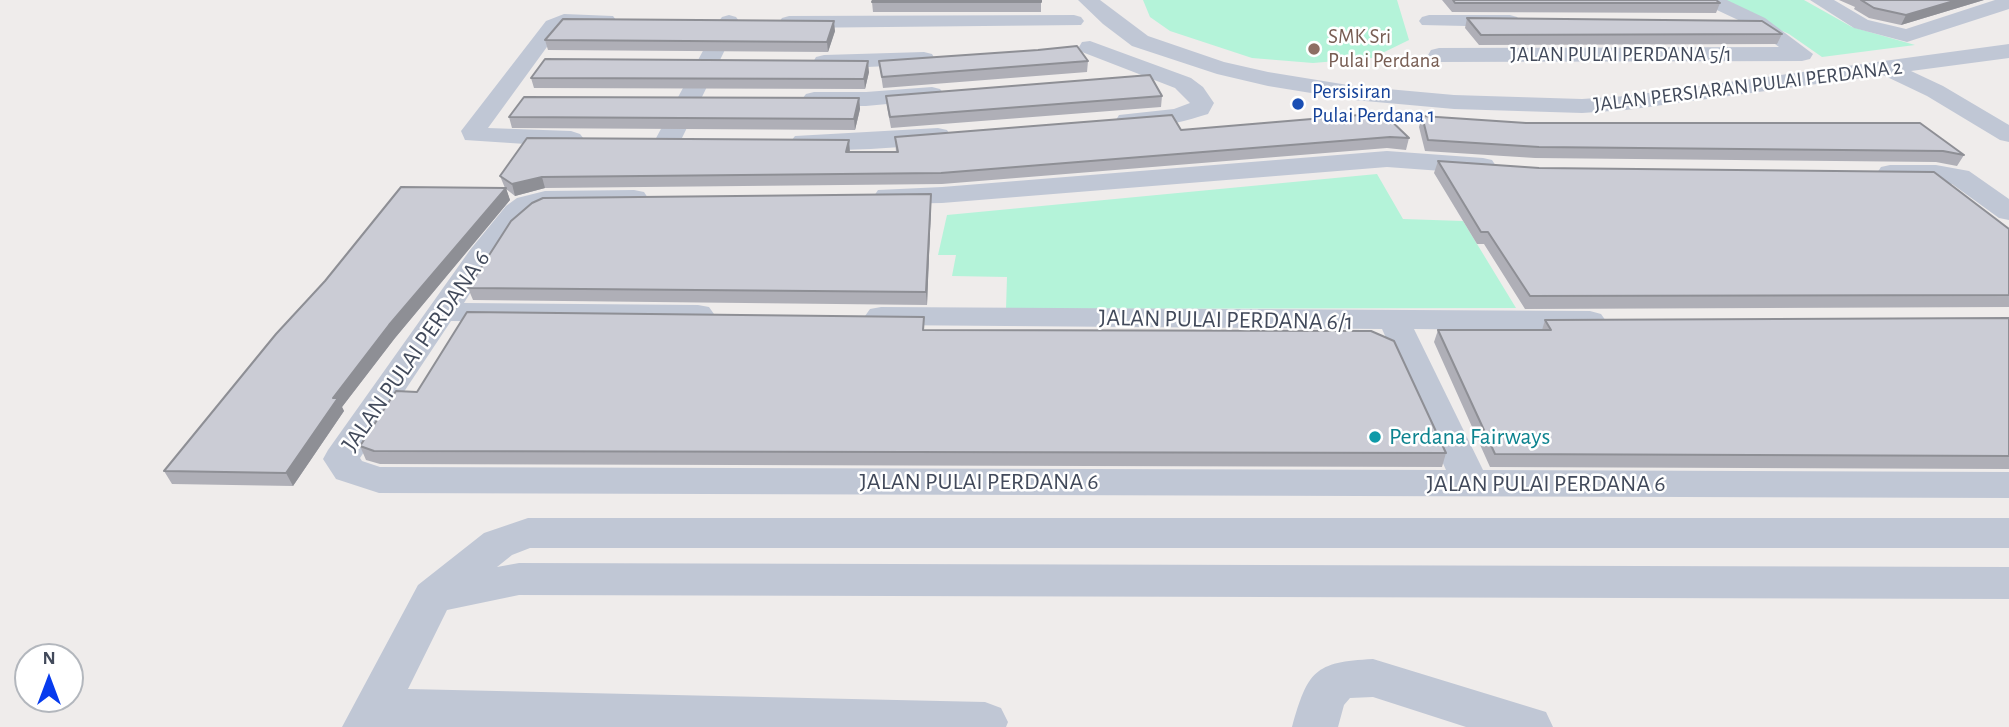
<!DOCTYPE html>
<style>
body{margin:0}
#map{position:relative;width:2009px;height:727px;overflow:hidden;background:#efeceb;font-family:"Alegreya Sans",sans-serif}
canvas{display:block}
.north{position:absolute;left:14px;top:643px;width:70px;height:70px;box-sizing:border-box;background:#fff;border:2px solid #b3b7bd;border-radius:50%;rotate:0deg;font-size:19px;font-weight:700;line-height:28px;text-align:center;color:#424a5b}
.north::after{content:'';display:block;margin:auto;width:24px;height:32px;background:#073bee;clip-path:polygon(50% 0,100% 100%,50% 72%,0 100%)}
</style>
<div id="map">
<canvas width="2009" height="727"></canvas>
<div class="north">N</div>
</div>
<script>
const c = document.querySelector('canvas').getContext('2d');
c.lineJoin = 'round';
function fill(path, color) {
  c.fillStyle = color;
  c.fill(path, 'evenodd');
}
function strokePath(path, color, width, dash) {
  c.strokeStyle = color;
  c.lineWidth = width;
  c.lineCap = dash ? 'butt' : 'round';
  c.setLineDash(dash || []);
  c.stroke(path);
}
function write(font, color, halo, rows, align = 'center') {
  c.font = font + ' "Alegreya Sans",sans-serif';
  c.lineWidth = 5;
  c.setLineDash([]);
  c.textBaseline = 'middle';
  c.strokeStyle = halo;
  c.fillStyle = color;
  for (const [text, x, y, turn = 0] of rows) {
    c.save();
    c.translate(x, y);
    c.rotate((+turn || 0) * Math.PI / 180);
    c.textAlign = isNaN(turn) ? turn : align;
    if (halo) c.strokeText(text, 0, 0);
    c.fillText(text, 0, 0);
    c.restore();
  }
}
fill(new Path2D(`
 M 1143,0 L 1397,0 L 1409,40 L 1372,58 L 1313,63 L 1252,58 L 1170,31 L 1150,17 Z
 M 1716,0 L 1804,0 L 1852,27 L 1915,45 L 1822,57 L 1789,34 Z
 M 1377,174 L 1403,219 L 1463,221 L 1516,308 L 1006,309 L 1007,277 L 952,276 L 956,255 L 938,255 L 947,215 Z`), '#b4f3d9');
fill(new Path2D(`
 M 1078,0 L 1100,0 L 1148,36 L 1224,62 L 1268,72 L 1354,86 L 1454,95 L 1582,99 L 1626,96 L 2009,44 L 2009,58 L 1911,71 L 1943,86 L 2009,125 L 2009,142 L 2000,140 L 1927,96 L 1883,75 L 1626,110 L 1582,113 L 1454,109 L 1354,100 L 1268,86 L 1217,74 L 1132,46 L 1103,24 Z
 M 1701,0 L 1727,0 L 1765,18 L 1813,54 L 1810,59 L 1802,61 L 1439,62 L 1431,60 L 1428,55 L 1431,50 L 1439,48 L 1779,47 L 1751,26 L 1704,4 Z
 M 1810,0 L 1834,0 L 1868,20 L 1906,29 L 1995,0 L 2009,0 L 2009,9 L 1907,42 L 1854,28 Z
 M 564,14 L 613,16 L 616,20 L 613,24 C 596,29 576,22 560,29 L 488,128 L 571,131 L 580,134 L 584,139 L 580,144 L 571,147 L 465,140 L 461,131 L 546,21 Z
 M 729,15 L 736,17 L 739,21 L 681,140 L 677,145 L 668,148 L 659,145 L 655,140 L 719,21 L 722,17 Z
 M 1074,15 L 1081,17 L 1084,21 L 1081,25 L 789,28 L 782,26 L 779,22 L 782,18 L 789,16 Z
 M 1429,15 L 1510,15 L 1517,17 L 1520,21 L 1517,25 L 1510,27 L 1422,25 L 1419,21 L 1422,17 Z
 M 1090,41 L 1191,78 L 1203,87 L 1214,103 L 1208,114 C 1182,122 1147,132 1119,125 L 1116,120 L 1119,115 L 1174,109 L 1190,103 L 1175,88 L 1082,52 L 1079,47 L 1082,42 Z
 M 924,52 L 932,54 L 935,59 L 932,64 L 824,69 L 816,67 L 813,62 L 816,57 L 824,55 Z
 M 932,87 L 940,89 L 944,94 L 940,99 L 866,106 L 814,106 L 806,104 L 802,99 L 806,94 L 814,92 L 866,92 Z
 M 938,128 L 947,130 L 950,135 L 947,140 C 917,148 824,154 795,146 L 791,141 L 795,136 Z
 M 1387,151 L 1483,158 L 1492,160 L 1496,166 L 1492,172 L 1483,174 L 1387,167 L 942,203 L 888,204 L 878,202 L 874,196 L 878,190 L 942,187 Z
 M 1890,165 L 1936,165 L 1969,171 L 2009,199 L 2009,220 L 1999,218 L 1952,184 L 1881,179 L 1877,173 L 1881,167 Z
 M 634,190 L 644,192 L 648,198 L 644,204 L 546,207 C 514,216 482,275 464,303 L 698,305 L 709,307 L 714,314 L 709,321 L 698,323 L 451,321 L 360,458 L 362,461 L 380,467 L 1446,470 L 1382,329 L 881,325 L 870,323 L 865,316 L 870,309 L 881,307 L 1590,311 L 1601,314 L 1606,321 L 1601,328 L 1590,331 L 1414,329 L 1483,470 L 2009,472 L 2009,498 L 379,493 L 336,479 L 323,459 L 328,450 L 470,250 L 506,206 L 517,198 L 545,191 Z
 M 528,518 L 2009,518 L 2009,548 L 530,548 L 512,555 L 497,567 L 519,563 L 2009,567 L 2009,599 L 519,595 L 447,610 L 408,689 L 985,702 L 1001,708 L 1008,722 L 1006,727 L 342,727 L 418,585 L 484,533 Z
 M 1373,659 L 1546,712 L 1553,727 L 1466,727 L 1373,697 L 1350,698 L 1344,705 L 1338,727 L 1292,727 C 1308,671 1314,662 1373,659 Z`), '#c0c7d5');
fill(new Path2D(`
 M 1442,0 L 1716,0 L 1720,3 L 1716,13 L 1452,12 Z
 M 1839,0 L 1984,0 L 1901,25 L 1869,18 L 1854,9 L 1855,7 Z
 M 872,2 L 1041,2 L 1041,12 L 873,12 Z
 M 1467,18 L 1782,34 L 1777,44 L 1479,45 L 1465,28 Z
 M 835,31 L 828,52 L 548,50 L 545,40 Z
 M 879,61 L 1088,61 L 1087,72 L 883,88 Z
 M 869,72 L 865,89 L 534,88 L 531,78 Z
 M 886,96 L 1162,96 L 1161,107 L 891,128 L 887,107 Z
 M 859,98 L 860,109 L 855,130 L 512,128 L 509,117 Z
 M 1422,116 L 1526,123 L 1920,123 L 1964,155 L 1957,166 L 1936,162 L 1535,158 L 1425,151 L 1419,127 Z
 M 1181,130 L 1409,138 L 1406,150 L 1387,148 L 942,184 L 545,188 L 515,196 L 506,189 L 510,200 L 395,338 L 342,407 L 344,411 L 293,486 L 172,484 L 164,471 L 505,188 L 500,176 L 896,152 L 895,137 Z
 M 1438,161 L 2009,229 L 2009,307 L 1525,309 L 1484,244 L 1477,244 L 1434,173 Z
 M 931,206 L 927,305 L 473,300 L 468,288 Z
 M 2009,318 L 2009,469 L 1490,467 L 1434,342 L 1438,330 L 1542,330 L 1545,320 Z
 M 925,330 L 1446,453 L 1442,467 L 380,464 L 366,460 L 360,446 L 417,392 Z`), '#afafb7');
fill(new Path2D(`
 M 1957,0 L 1984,0 L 1901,25 L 1906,15 Z
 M 834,21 L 835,31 L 828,52 L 827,42 Z
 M 868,61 L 869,72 L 865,89 L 864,79 Z
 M 859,98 L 860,109 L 855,130 L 854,119 Z
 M 849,140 L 850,152 L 848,164 L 846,152 Z
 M 542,177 L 545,188 L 515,196 L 512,184 Z
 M 506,188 L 510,200 L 395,338 L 342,407 L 344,411 L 293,486 L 286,473 L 333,398 L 389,325 Z
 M 931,194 L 931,206 L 927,305 L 926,292 Z`), '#8e8f95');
const building = new Path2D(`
 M 873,0 L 1041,0 L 1041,2 L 872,2 Z
 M 1453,0 L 1716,0 L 1720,3 L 1455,3 Z
 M 1861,0 L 1957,0 L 1906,15 L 1874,8 Z
 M 1467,18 L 1762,21 L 1782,34 L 1481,35 Z
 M 563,19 L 834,21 L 827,42 L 545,40 Z
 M 1077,46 L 1088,61 L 882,77 L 879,61 L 1038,50 Z
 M 545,59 L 868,61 L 864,79 L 531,78 Z
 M 1150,75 L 1162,96 L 890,117 L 886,96 Z
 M 524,97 L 859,98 L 854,119 L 509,117 Z
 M 1383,113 L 1409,138 L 1390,137 L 941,173 L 542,177 L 512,184 L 500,176 L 527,138 L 849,140 L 846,152 L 898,152 L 895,137 L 1172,115 L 1181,130 Z
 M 1422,116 L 1526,123 L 1920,123 L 1964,155 L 1943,151 L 1539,147 L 1428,140 Z
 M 1438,161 L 1539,168 L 1934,172 L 2009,229 L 2009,295 L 1530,296 L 1488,232 L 1481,232 Z
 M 401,187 L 506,188 L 389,325 L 333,398 L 338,398 L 286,473 L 164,471 L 276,334 L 325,281 Z
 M 931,194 L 926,292 L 468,288 L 511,221 L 532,203 L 543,198 Z
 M 467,312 L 924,317 L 923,330 L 1371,331 L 1394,341 L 1446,453 L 374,451 L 360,446 L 396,391 L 417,392 Z
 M 2009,318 L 2009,456 L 1495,454 L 1438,330 L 1551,330 L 1545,320 Z`);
fill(building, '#cbccd5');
strokePath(building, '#8e8f95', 2);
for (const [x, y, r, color] of [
 [1314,49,7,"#8d6e63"],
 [1298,104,7,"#1a4fb4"],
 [1375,437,7,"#0f9aa8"]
]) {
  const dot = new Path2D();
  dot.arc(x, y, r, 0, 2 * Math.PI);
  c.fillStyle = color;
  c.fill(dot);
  strokePath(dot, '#fff', 2.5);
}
write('21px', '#785e54', '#fff', [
 ["SMK Sri",1328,37],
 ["Pulai Perdana",1328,61]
], 'left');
write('21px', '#424a5b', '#fff', [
 ["JALAN PULAI PERDANA 5/1",1621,55],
 ["JALAN PERSIARAN PULAI PERDANA 2",1748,86,-7]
]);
write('21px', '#164399', '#fff', [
 ["Persisiran",1312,92],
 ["Pulai Perdana 1",1312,116]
], 'left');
write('24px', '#424a5b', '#fff', [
 ["JALAN PULAI PERDANA 6/1",1226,320,1],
 ["JALAN PULAI PERDANA 6",416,351,-55],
 ["JALAN PULAI PERDANA 6",979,482],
 ["JALAN PULAI PERDANA 6",1546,484]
]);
write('24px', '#0d838f', '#fff', [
 ["Perdana Fairways",1389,437]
], 'left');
</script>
